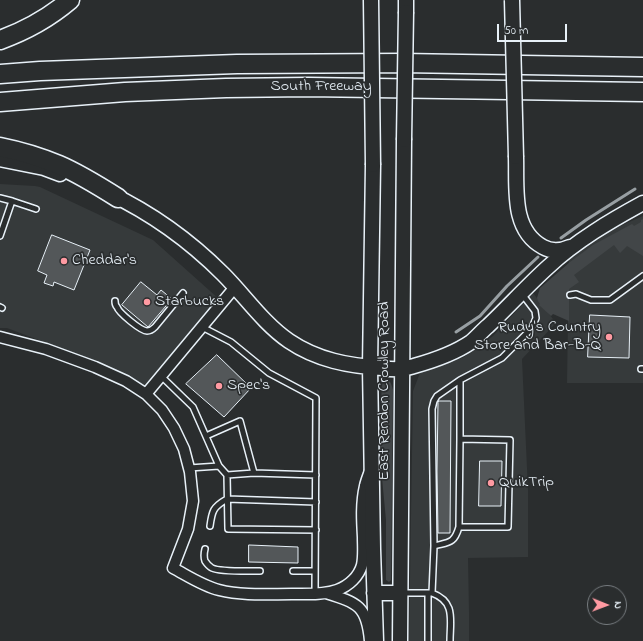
<!DOCTYPE html>
<style>
body{margin:0}
#map{position:relative;width:643px;height:641px;overflow:hidden;background:#2a2d2e;font-family:"Indie Flower",sans-serif}
canvas{display:block}
.north{position:absolute;left:587px;top:585px;width:40px;height:40px;box-sizing:border-box;background:#2a2d2e;border:1px solid #767b7f;border-radius:50%;rotate:91deg;font-size:11px;font-weight:700;line-height:16px;text-align:center;color:#e8f1f8}
.north::after{content:'';display:block;margin:auto;width:14px;height:18px;background:#ff9aa2;clip-path:polygon(50% 0,100% 100%,50% 72%,0 100%)}
.scale{position:absolute;left:497px;top:24px;width:70px;height:18px;box-sizing:border-box;border:2px solid #e8f1f8;border-top:0;padding-left:5px;font-size:12px;line-height:14px;white-space:nowrap;color:#e8f1f8;-webkit-text-stroke:3px #2a2d2e;paint-order:stroke}
</style>
<div id="map">
<canvas width="643" height="641"></canvas>
<div class="north">N</div>
<div class="scale">50 m</div>
</div>
<script>
const c = document.querySelector('canvas').getContext('2d');
c.lineJoin = 'round';
function fill(path, color) {
  c.fillStyle = color;
  c.fill(path, 'evenodd');
}
function strokePath(path, color, width, dash) {
  c.strokeStyle = color;
  c.lineWidth = width;
  c.lineCap = dash ? 'butt' : 'round';
  c.setLineDash(dash || []);
  c.stroke(path);
}
function write(font, color, halo, rows, align = 'center') {
  c.font = font + ' "Indie Flower",sans-serif';
  c.lineWidth = 3.5;
  c.setLineDash([]);
  c.textBaseline = 'middle';
  c.strokeStyle = halo;
  c.fillStyle = color;
  for (const [text, x, y, turn = 0] of rows) {
    c.save();
    c.translate(x, y);
    c.rotate((+turn || 0) * Math.PI / 180);
    c.textAlign = isNaN(turn) ? turn : align;
    if (halo) c.strokeText(text, 0, 0);
    c.fillText(text, 0, 0);
    c.restore();
  }
}
fill(new Path2D(`
 M 0,184 L 35,186 L 40,187 L 153,240 L 219,299 L 146,386 L 89,359 L 7,328 L 0,328 Z
 M 643,216 L 643,383 L 567,383 L 569,256 L 620,226 Z
 M 533,293 L 556,323 L 522,359 L 528,490 L 528,557 L 468,558 L 469,612 L 469,641 L 409,641 L 413,391 L 420,373 L 464,357 L 493,336 Z`), '#363a3b');
fill(new Path2D(`
 M 643,219 L 643,256 L 627,246 L 620,253 L 614,245 L 574,275 L 579,282 L 569,289 L 569,321 L 553,314 L 551,316 L 539,305 L 540,304 L 538,301 L 537,298 L 540,288 L 570,262 L 593,245 L 632,224 L 634,226 L 641,222 L 641,220 Z
 M 382,378 C 390,378 391,383 393,390 L 391,580 L 389,582 L 386,580 L 386,520 L 380,457 L 380,437 Z`), '#424648');
strokePath(new Path2D(`
 M 561,238 L 586,220 L 635,189
 M 456,332 L 480,316 L 507,286 L 538,257`), '#989fa3', 3);
const building = new Path2D(`
 M 52,235 L 90,250 L 74,290 L 54,282 L 53,286 L 44,283 L 47,275 L 38,271 Z
 M 141,282 L 157,295 L 161,290 L 172,299 L 148,327 L 122,305 Z
 M 590,315 L 630,317 L 629,358 L 588,357 Z
 M 217,355 L 251,388 L 224,417 L 186,384 Z
 M 439,401 L 451,401 L 450,533 L 438,533 L 437,471 L 438,403 Z
 M 480,461 L 502,461 L 501,506 L 479,506 Z
 M 249,545 L 298,547 L 298,563 L 249,562 Z`);
fill(building, '#535759');
strokePath(building, '#e8f1f8', 1);
const service = new Path2D(`
 M 0,198 L 12,201
 M 0,236 L 12,201 L 36,209
 M 570,295 L 576,294 L 591,300 L 610,300 L 643,276
 M 115,301 C 115,303 115,305 117,307 C 119,313 141,331 147,331 C 150,331 153,329 155,327 L 183,293
 M 0,307 L 2,308
 M 202,327 L 231,342 L 269,373 L 316,398 L 315,593
 M 641,369 L 643,369
 M 161,376 L 193,407 L 219,466
 M 189,468 L 219,466 L 227,475 L 254,473 L 240,421 L 206,436
 M 254,473 L 316,475
 M 227,475 L 228,529 L 316,530
 M 210,526 C 212,511 213,507 227,499 L 316,502
 M 459,527 L 460,439
 M 434,546 L 432,409 L 434,401 L 437,396 L 460,380
 M 205,549 C 204,553 204,558 205,561 C 207,564 210,567 212,568 C 220,572 251,571 260,571
 M 293,571 L 315,571
 M 401,593 L 432,593 L 434,546 C 449,542 454,544 459,527 L 508,527 L 510,440 L 460,439 L 460,380 L 502,358 L 532,328 L 536,318 L 535,311 L 522,294
 M 432,593 C 456,602 450,620 450,641
 M 428,594 L 428,641`);
const minor = new Path2D(`
 M 0,337 L 46,349 L 95,367 L 126,381 L 146,394 L 162,410 L 174,428 L 184,449 L 190,472 L 193,501 L 188,529 L 173,568 C 188,576 203,586 219,590 C 243,596 268,594 292,594 C 307,594 323,595 337,590 C 349,586 359,576 362,565 C 364,556 363,546 363,537 C 362,520 361,503 365,486 C 366,481 368,476 370,471
 M 146,394 L 235,287
 M 326,593 C 358,603 367,606 370,641`);
const secondary = new Path2D(`
 M 406,12 L 406,0
 M 516,157 C 517,188 511,230 543,247 C 552,252 561,251 570,247
 M 0,159 L 44,168 L 60,174
 M 373,165 L 370,367 L 373,549 L 376,641
 M 109,193 C 151,213 190,241 223,274 C 245,296 263,323 289,341 C 317,360 349,366 382,368 C 388,369 395,370 402,369 C 406,369 410,367 414,366 C 432,361 455,353 471,342 C 477,337 482,331 488,326 C 508,307 527,286 548,267 C 576,241 610,221 643,203
 M 374,593 L 400,593
 M 400,641 L 404,140`);
const motorway = new Path2D(`
 M 0,40 C 25,31 50,17 70,0
 M 0,74 L 40,71 L 237,64 L 402,63 L 643,67
 M 0,102 L 125,92 L 226,88 L 308,87 L 643,92
 M 0,147 C 20,151 40,157 59,165 C 80,174 99,186 118,198`);
strokePath(service, '#e8f1f8', 8);
strokePath(minor, '#e8f1f8', 13);
strokePath(secondary, '#e8f1f8', 17);
strokePath(motorway, '#e8f1f8', 21);
strokePath(service, '#2a2d2e', 5);
strokePath(minor, '#2a2d2e', 10);
strokePath(secondary, '#2a2d2e', 14);
strokePath(motorway, '#2a2d2e', 18);
const secondaryBridge = new Path2D(`
 M 371,0 L 373,165
 M 512,0 L 516,157
 M 404,140 L 406,12`);
strokePath(secondaryBridge, '#e8f1f8', 17, []);
strokePath(secondaryBridge, '#2a2d2e', 14);
for (const [x, y, r, color] of [
 [64,261,4,"#ff9aa2"],
 [147,302,4,"#ff9aa2"],
 [609,337,4,"#ff9aa2"],
 [219,386,4,"#ff9aa2"],
 [491,483,4,"#ff9aa2"]
]) {
  const dot = new Path2D();
  dot.arc(x, y, r, 0, 2 * Math.PI);
  c.fillStyle = color;
  c.fill(dot);
  strokePath(dot, '#2a2d2e', 1.5);
}
write('16px', '#e8f1f8', '#2a2d2e', [
 ["South Freeway",321,87],
 ["East Rendon Crowley Road",385,391,-90]
]);
write('16px', '#e8f1f8', '#2a2d2e', [
 ["Cheddar's",72,261],
 ["Starbucks",155,302],
 ["Rudy's Country",601,328,"right"],
 ["Store and Bar-B-Q",601,346,"right"],
 ["Spec's",227,386],
 ["QuikTrip",499,483]
], 'left');
</script>
